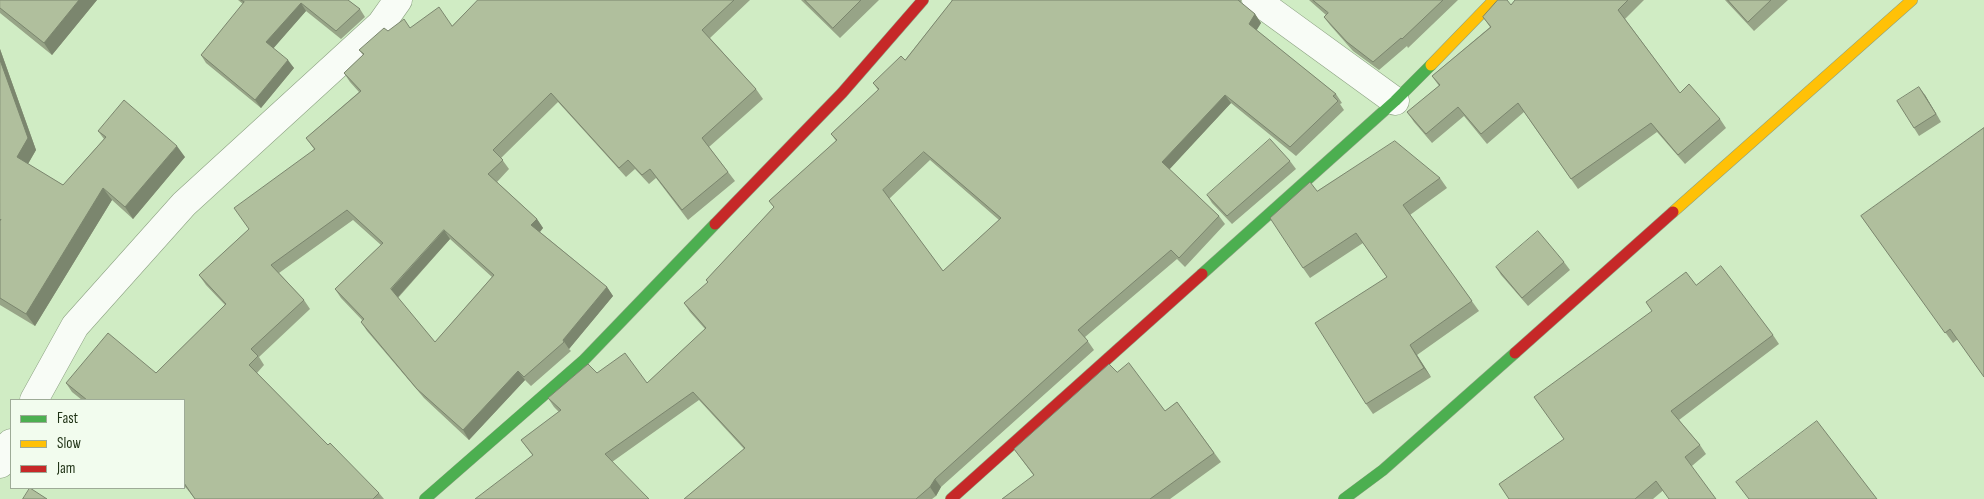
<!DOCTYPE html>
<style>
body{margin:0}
#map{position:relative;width:1984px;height:499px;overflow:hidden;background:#d0ecc4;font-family:"Sofia Sans Condensed",sans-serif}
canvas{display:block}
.legend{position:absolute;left:10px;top:399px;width:175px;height:90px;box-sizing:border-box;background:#f2fcee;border:1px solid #9eab97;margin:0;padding:6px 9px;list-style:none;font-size:15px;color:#1f3215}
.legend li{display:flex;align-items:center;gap:10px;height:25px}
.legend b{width:25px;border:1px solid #9eab97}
</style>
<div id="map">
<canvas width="1984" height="499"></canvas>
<ul class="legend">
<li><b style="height:6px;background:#4caf50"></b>Fast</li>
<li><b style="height:6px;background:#ffc107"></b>Slow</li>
<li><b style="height:6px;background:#c62828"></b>Jam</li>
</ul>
</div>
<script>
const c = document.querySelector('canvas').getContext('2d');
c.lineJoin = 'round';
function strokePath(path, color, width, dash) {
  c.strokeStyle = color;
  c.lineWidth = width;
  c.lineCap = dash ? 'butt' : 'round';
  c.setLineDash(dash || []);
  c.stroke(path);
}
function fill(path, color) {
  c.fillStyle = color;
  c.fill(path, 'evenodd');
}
const street = new Path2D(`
 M 1256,0 L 1395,101
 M 34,400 L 75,326 L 184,204 L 381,24 L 398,0
 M 0,464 L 11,443`);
const fast = new Path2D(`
 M 1202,274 L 1395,101 L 1431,65
 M 425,499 L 584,360 L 715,224
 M 1344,499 L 1383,470 L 1515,353`);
const slow = new Path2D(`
 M 1431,65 L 1494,0
 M 1673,212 L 1912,0`);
const jam = new Path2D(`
 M 715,224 L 842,93 L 923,0
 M 1515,353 L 1673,212
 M 951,499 L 1202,274`);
strokePath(street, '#8ca182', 29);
strokePath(fast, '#8ca182', 12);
strokePath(slow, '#8ca182', 12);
strokePath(jam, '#8ca182', 12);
strokePath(street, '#f8fcf6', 28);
strokePath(fast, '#4caf50', 11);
strokePath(slow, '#ffc107', 11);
strokePath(jam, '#c62828', 11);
fill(new Path2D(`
 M 0,0 L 97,0 L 52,55 L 0,13 Z
 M 238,0 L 348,0 L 360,9 L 365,17 L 341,39 L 306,11 L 273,48 L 294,68 L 261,108 L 206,63 L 201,55 L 243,4 Z
 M 478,0 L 750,0 L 710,38 L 756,89 L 763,99 L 709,147 L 735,181 L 688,220 L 656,178 L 649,184 L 635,169 L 626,177 L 558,102 L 501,158 L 509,169 L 497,182 L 537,219 L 543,228 L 540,232 L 607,287 L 613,296 L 569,349 L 571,351 L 531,386 L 525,380 L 469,440 L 424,398 L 367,331 L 361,322 L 362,320 L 341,298 L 335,289 L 381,245 L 353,220 L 279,273 L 304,300 L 310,309 L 259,357 L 264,365 L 257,373 L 328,445 L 379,493 L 384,499 L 195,499 L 187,489 L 184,486 L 184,400 L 82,400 L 72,392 L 66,383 L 156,373 L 225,305 L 206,285 L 199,275 L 249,229 L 314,149 L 306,138 L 359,92 L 350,82 L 344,73 L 363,55 L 359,50 L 388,31 L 411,28 L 452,26 ZM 450,239 L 492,277 L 435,342 L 398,298 Z
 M 801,0 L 879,0 L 840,38 Z
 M 951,0 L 1241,0 L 1241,3 L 1255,14 L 1261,23 L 1256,30 L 1336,94 L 1342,103 L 1340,104 L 1344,110 L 1296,156 L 1231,103 L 1169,169 L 1219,216 L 1225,224 L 1185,267 L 1177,259 L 1085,337 L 1094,350 L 941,487 L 936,496 L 932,499 L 684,499 L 744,449 L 699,400 L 612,462 L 533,456 L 521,440 L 559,412 L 554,407 L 548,398 L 597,373 L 647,383 L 705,329 L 690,312 L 684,303 L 708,283 L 706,280 L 774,207 L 769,201 L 836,141 L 831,134 L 878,90 L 873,83 L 905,60 L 952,1 ZM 930,160 L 999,220 L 943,271 L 889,199 Z
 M 1309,0 L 1458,0 L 1408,48 L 1407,46 L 1379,70 L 1353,51 L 1330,25 L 1324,17 L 1326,15 Z
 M 1515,0 L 1644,0 L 1625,19 L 1680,93 L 1720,119 L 1726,128 L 1685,164 L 1657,132 L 1578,189 L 1524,112 L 1487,144 L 1464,116 L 1432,143 L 1414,122 L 1407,112 L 1439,86 L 1432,76 L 1490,27 L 1483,17 L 1511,5 Z
 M 1725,0 L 1788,0 L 1754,31 Z
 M 0,49 L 36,150 L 28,164 L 63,185 L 104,139 L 98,131 L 185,157 L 133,219 L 112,200 L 35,326 L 0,305 Z
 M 1925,95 L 1941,122 L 1919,136 L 1914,128 Z
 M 1984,128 L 1958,339 L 1953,343 L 1861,216 Z
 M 1290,161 L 1296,169 L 1232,224 L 1212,203 L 1207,195 Z
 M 1440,178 L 1447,188 L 1410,215 L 1479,311 L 1417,355 L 1431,377 L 1373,414 L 1366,404 L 1387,277 L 1363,243 L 1310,278 L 1303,268 L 1317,191 Z
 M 1564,262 L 1570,270 L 1528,306 L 1501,275 L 1496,267 Z
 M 1696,285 L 1773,335 L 1779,344 L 1679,420 L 1700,445 L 1706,454 L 1653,499 L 1509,499 L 1564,439 Z
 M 1117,372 L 1165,411 L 1177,402 L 1221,462 L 1170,499 L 1002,499 L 1034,476 L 1014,449 Z`), '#97a487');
fill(new Path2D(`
 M 79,0 L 97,0 L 52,55 L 44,43 Z
 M 301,3 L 306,11 L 272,50 L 266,42 Z
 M 1255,14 L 1261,23 L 1255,33 L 1249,24 Z
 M 0,49 L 36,150 L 25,169 L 17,157 L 0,60 Z
 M 288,60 L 294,68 L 261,108 L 255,100 Z
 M 1919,87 L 1925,95 L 1941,122 L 1936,114 Z
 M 1225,95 L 1231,103 L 1168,171 L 1162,162 Z
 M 177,146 L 185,157 L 133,219 L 125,207 Z
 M 103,188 L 112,200 L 35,326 L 26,314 Z
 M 537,219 L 543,228 L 538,234 L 531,225 Z
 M 444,230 L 450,239 L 397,298 L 391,289 Z
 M 607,287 L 613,296 L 569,349 L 563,340 Z
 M 1410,345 L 1417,355 L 1431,377 L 1424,368 Z
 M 518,371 L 525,380 L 469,440 L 463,430 Z
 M 935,479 L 941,487 L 936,496 L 930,487 Z`), '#7b866e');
const building = new Path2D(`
 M 0,0 L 79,0 L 44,43 L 0,8 Z
 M 241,0 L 348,0 L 360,9 L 336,31 L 301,3 L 266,42 L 288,60 L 255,100 L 201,55 L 244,2 Z
 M 478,0 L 734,0 L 702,30 L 756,89 L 702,138 L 728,172 L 682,210 L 650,169 L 642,175 L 628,160 L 619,168 L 551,93 L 493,150 L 503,160 L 488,174 L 537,219 L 531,225 L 607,287 L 563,340 L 564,342 L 524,377 L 518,371 L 463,430 L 417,389 L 361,322 L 364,319 L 335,289 L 383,243 L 347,210 L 271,265 L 304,300 L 251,349 L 258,356 L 249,365 L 328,445 L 330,443 L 379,493 L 373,499 L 195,499 L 184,483 L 184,400 L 87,400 L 66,383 L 108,333 L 156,373 L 226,304 L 199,275 L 249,229 L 234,208 L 315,149 L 306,138 L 361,91 L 344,73 L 364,54 L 359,50 L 384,28 L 388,31 L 404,19 L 410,28 L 439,7 L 452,26 ZM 444,230 L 494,275 L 435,342 L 391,289 Z
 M 805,0 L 861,0 L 833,28 Z
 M 953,0 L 1238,0 L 1255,14 L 1249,24 L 1336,94 L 1333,96 L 1338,101 L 1290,147 L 1225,95 L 1162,162 L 1219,216 L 1179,258 L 1171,250 L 1078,330 L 1088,341 L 935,479 L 930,487 L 916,499 L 684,499 L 745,448 L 693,392 L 605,454 L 649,499 L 475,499 L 533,455 L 521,440 L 561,410 L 548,398 L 588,364 L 597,373 L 625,353 L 647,383 L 706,328 L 684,303 L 708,282 L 706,280 L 774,207 L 769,201 L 837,140 L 831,134 L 879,89 L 873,83 L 901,56 L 905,60 ZM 924,152 L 1001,218 L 943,271 L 883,190 Z
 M 1313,0 L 1443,0 L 1402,39 L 1401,38 L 1373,62 L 1347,42 L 1324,17 L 1328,13 Z
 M 1498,0 L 1507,0 L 1511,5 L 1515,0 L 1628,0 L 1618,10 L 1680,93 L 1689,84 L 1720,119 L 1678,155 L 1651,123 L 1571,179 L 1518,103 L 1481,134 L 1458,107 L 1426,134 L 1407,112 L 1440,85 L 1432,76 L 1491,27 L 1483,17 Z
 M 1728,0 L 1771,0 L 1748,22 Z
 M 0,60 L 28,138 L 17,157 L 63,185 L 106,137 L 98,131 L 124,100 L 177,146 L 125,207 L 103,188 L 26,314 L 0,298 L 0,221 L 1,219 L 0,220 Z
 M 1919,87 L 1936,114 L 1914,128 L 1897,101 Z
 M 1984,128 L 1984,377 L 1950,329 L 1945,333 L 1861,216 Z
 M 1270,139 L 1290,161 L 1227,216 L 1207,195 Z
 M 1395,141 L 1440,178 L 1403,205 L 1472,301 L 1410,345 L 1424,368 L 1366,404 L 1315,323 L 1387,277 L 1356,233 L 1303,268 L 1270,218 L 1310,182 L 1317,191 Z
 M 1538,231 L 1564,262 L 1522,298 L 1496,267 Z
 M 1721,266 L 1773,335 L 1671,411 L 1700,445 L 1685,457 L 1716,499 L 1669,499 L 1656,481 L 1635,499 L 1509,499 L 1499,484 L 1564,439 L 1534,397 L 1652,311 L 1646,302 L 1686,272 L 1696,285 Z
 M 1129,363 L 1165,411 L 1177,402 L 1214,453 L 1150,499 L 1002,499 L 1034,475 L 1014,449 L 1109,364 L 1117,372 Z
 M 1817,421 L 1877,499 L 1749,499 L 1736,482 Z
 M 30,488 L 47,499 L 23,499 Z`);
fill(building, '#b0bf9d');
strokePath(building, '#7b866e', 1);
</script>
